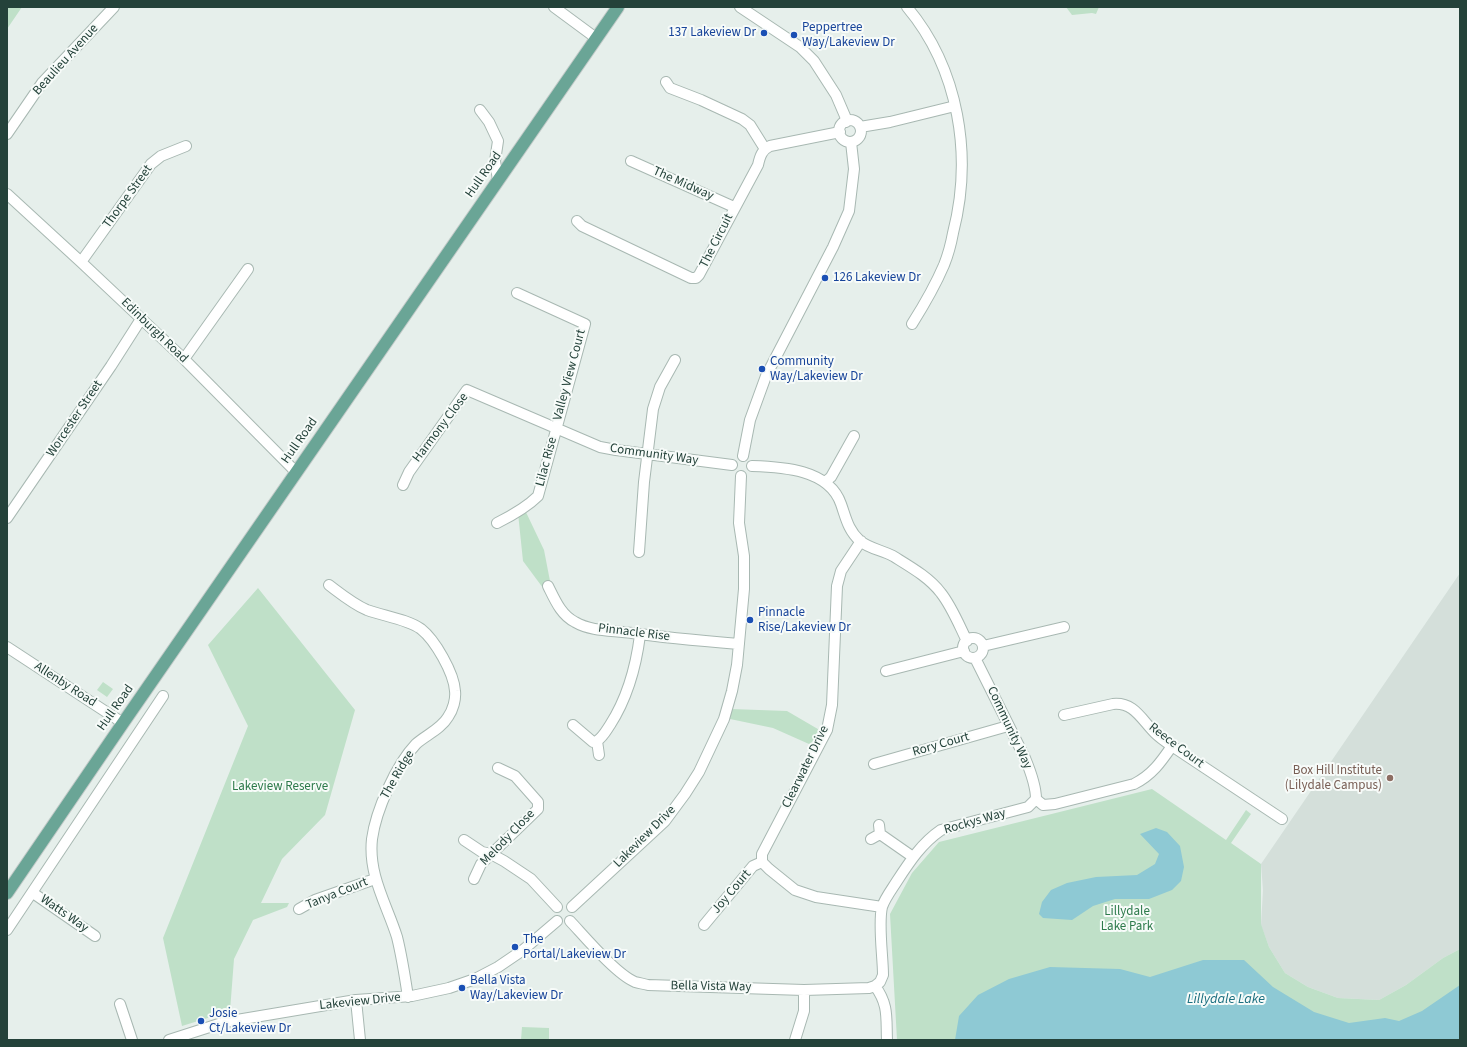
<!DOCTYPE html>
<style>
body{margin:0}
#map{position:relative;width:1467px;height:1047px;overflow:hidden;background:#e6efeb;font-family:"Source Sans 3",sans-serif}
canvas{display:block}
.frame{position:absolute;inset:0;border:8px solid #24423a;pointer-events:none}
</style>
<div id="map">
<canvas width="1467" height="1047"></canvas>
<div class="frame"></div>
</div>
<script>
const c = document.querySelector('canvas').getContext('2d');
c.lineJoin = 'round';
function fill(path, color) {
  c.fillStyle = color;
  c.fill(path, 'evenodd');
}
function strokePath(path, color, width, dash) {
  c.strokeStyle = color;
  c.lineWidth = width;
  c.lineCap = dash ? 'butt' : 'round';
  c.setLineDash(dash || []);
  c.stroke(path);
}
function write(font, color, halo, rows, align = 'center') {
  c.font = font + ' "Source Sans 3",sans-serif';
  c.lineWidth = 4;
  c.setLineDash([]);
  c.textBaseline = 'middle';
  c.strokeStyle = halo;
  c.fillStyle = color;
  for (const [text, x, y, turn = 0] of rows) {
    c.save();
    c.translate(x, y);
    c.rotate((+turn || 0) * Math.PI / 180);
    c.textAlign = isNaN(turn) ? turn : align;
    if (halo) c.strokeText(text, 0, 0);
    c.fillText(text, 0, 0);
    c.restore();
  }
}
fill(new Path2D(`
 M 1460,573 L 1460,949 L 1443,958 L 1406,985 L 1379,1000 L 1338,998 L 1308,987 L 1285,973 L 1269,947 L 1261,925 L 1263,890 L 1261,864 Z`), '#d4dfda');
fill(new Path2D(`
 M 7,7 L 22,7 L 7,29 Z
 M 1066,7 L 1099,7 L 1096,14 L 1092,13 L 1072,15 Z
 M 524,508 L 544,550 L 550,581 L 543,588 L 523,561 L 518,513 Z
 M 258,588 L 355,710 L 325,815 L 282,859 L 261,903 L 289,903 L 287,907 L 253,920 L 234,959 L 230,1011 L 182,1026 L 163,938 L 248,726 L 208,645 Z
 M 103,682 L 113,689 L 107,697 L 97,690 Z
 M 731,709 L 787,711 L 823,732 L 818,748 L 773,728 L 730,719 Z
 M 1152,789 L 1226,840 L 1246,810 L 1251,814 L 1231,843 L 1261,864 L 1261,924 L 1269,947 L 1285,973 L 1308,987 L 1338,998 L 1379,1000 L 1406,985 L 1443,958 L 1460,949 L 1460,1040 L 897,1040 L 890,914 L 912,873 L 939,842 Z
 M 522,1027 L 549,1028 L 549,1040 L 521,1040 Z`), '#bfe0c8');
fill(new Path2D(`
 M 1156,828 L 1167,832 L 1180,846 L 1184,867 L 1181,881 L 1172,890 L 1149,899 L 1115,899 L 1093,906 L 1072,920 L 1043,918 L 1039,914 L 1042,902 L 1051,890 L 1067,883 L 1096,877 L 1137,875 L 1155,864 L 1159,854 L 1140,834 Z
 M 1203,960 L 1244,960 L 1273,987 L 1314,1012 L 1349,1023 L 1385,1018 L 1399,1021 L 1422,1011 L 1460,985 L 1460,1040 L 955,1040 L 959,1016 L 978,995 L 1009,979 L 1050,967 L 1120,969 L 1150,977 Z`), '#8ec9d4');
const minor = new Path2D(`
 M 554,7 L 596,38
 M 740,7 L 800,47 L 814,61 L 836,95 L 845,116 L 846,122
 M 907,7 C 959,69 973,156 953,233 C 951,244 948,255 944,265 C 935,286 924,305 912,324
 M 666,82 L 670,88 L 701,100 L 742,119 L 750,125 L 765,149
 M 480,110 L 489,122 L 498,141 L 495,161 L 498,180
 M839 131a11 11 0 1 1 22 0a11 11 0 1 1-22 0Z
 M 860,127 L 890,122 L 955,106
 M 7,134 L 42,83 L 114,7
 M 631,161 L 734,207
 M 7,194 L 81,262 L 184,359 L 296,472
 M 577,221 L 582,226 L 691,278 L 696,278 L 699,275 L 758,165 C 760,156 762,150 770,146 L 840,132
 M 81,262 L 151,164 L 161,156 L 186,146
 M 184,359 L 248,269
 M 743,456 L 750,420 L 766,376 L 833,247 L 849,211 L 854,169 L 851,142
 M 752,466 C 782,467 829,469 841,504 C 846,518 848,530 860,541 C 870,549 882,550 893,556 C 909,566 929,577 941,593 C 952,607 959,625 967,641
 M 825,482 L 831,477 L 854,436
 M 403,485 L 409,472 L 467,390 L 600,447 L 616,450 L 732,465
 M 7,518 L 111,366 L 141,319
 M 497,523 C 511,516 527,507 538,496 L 585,324 L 517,293
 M 861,541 L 841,571 L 837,586 L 832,705 L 827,730 L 762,854 L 762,862 L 769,869 L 795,890 L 816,897 L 882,907
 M 639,552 L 644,482 L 653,409 L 660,387 L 675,360
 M 329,585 C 341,594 353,604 367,610 C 383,616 407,619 421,629 C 435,640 454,673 455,691 C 456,699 453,710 448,717 C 441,729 426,735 416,744 C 396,765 376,810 372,839 C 368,875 387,905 397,937 C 402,957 405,977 408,997
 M 548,586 C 555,600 561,615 575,622 C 592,632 613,630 632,633 C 667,638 703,641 739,644
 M963 648a10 10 0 1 1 20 0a10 10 0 1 1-20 0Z
 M 983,646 L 1064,627
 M 7,647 L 123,723
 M 975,658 L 1025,758 C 1030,770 1036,785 1036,799
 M 886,671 L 964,651
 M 1064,715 L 1113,704 C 1134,702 1141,719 1155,733 C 1160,738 1166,742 1172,746 L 1282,819
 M 573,725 L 593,742 L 597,741
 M 597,741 C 603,737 606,731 610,725 C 628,697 636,667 640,635
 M 597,741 L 599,755
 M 874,764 L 1008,726
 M 1036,799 L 1043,805 L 1055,804 L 1134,784 C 1152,775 1161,762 1172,746
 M 880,834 L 913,857
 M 871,839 L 880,834 L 879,825
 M 464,840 L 482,852 L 491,854 L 504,861 L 531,879 L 557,907
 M 474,879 L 481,864 L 538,809 L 538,802 L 515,776 L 498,768
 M 33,893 L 95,936
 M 572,907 L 665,821 L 685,794 L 699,772 L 724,719 L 732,691 L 737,665 L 744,589 L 744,556 L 739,523 L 741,476
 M 299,909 L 315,900 L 375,879
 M 570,921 C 585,937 616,974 635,982 C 639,983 644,984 648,985 L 804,990 L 869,988 L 875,986
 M 704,925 L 753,866 L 762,862
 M 7,930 L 163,696
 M 356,1000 L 360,1040
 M 120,1004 L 132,1040
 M 169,1040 L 225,1022 L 356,1000 L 412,996 L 449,988 L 475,979 L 498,967 L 523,950 L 557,921
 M 795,1040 L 804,1011 L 804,990
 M 887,1040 C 886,1018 889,1005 875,986 L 880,982 L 883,975 C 883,957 878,924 882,907 C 885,898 892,889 897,881 C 910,861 922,843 941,830 L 1028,807 L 1036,799`);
const major = new Path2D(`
 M 7,893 L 123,723 L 618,7`);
strokePath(minor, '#a8b8b2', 12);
strokePath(major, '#c2cac8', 14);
strokePath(minor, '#fff', 10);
strokePath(major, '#6aa596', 12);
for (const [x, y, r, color] of [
 [764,33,4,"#1a4fb4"],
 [794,35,4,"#1a4fb4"],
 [825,278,4,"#1a4fb4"],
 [762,369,4,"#1a4fb4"],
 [750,620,4,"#1a4fb4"],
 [1390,778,4,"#8d6e63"],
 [515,947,4,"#1a4fb4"],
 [462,988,4,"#1a4fb4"],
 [201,1021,4,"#1a4fb4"]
]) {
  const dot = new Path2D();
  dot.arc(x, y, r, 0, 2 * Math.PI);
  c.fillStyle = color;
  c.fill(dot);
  strokePath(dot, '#f7fbf9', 1.5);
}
write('13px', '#164399', '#f7fbf9', [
 ["Peppertree",802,28],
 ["Way/Lakeview Dr",802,43],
 ["137 Lakeview Dr",756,33,"right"],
 ["126 Lakeview Dr",833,278],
 ["Community",770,362],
 ["Way/Lakeview Dr",770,377],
 ["Pinnacle",758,613],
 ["Rise/Lakeview Dr",758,628],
 ["The",523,940],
 ["Portal/Lakeview Dr",523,955],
 ["Bella Vista",470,981],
 ["Way/Lakeview Dr",470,996],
 ["Josie",209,1014],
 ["Ct/Lakeview Dr",209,1029]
], 'left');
write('13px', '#24423a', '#f7fbf9', [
 ["Beaulieu Avenue",66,60,-48],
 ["Hull Road",484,175,-55],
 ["The Midway",683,184,24],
 ["Thorpe Street",128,197,-54],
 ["The Circuit",717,241,-63],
 ["Edinburgh Road",154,331,44],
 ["Valley View Court",570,375,-75],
 ["Worcester Street",75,419,-56],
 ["Harmony Close",441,428,-53],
 ["Hull Road",300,441,-55],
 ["Community Way",654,455,8],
 ["Lilac Rise",547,462,-75],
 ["Pinnacle Rise",634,633,7],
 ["Allenby Road",65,685,33],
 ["Hull Road",116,708,-55],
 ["Community Way",1009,728,65],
 ["Rory Court",941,745,-16],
 ["Reece Court",1176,746,37],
 ["Clearwater Drive",806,767,-64],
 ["The Ridge",398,775,-60],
 ["Rockys Way",975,822,-16],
 ["Lakeview Drive",645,837,-45],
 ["Melody Close",508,838,-46],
 ["Joy Court",732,892,-50],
 ["Tanya Court",337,894,-22],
 ["Watts Way",64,914,35],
 ["Bella Vista Way",711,987,1],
 ["Lakeview Drive",360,1002,-6]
]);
write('13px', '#785e54', '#f7fbf9', [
 ["Box Hill Institute",1382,771],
 ["(Lilydale Campus)",1382,786]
], 'right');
write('13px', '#2d7a4b', '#f7fbf9', [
 ["Lakeview Reserve",280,787],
 ["Lillydale",1127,912],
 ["Lake Park",1127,927]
]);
write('italic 14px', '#1c6f80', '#f7fbf9', [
 ["Lillydale Lake",1226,1000]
]);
</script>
